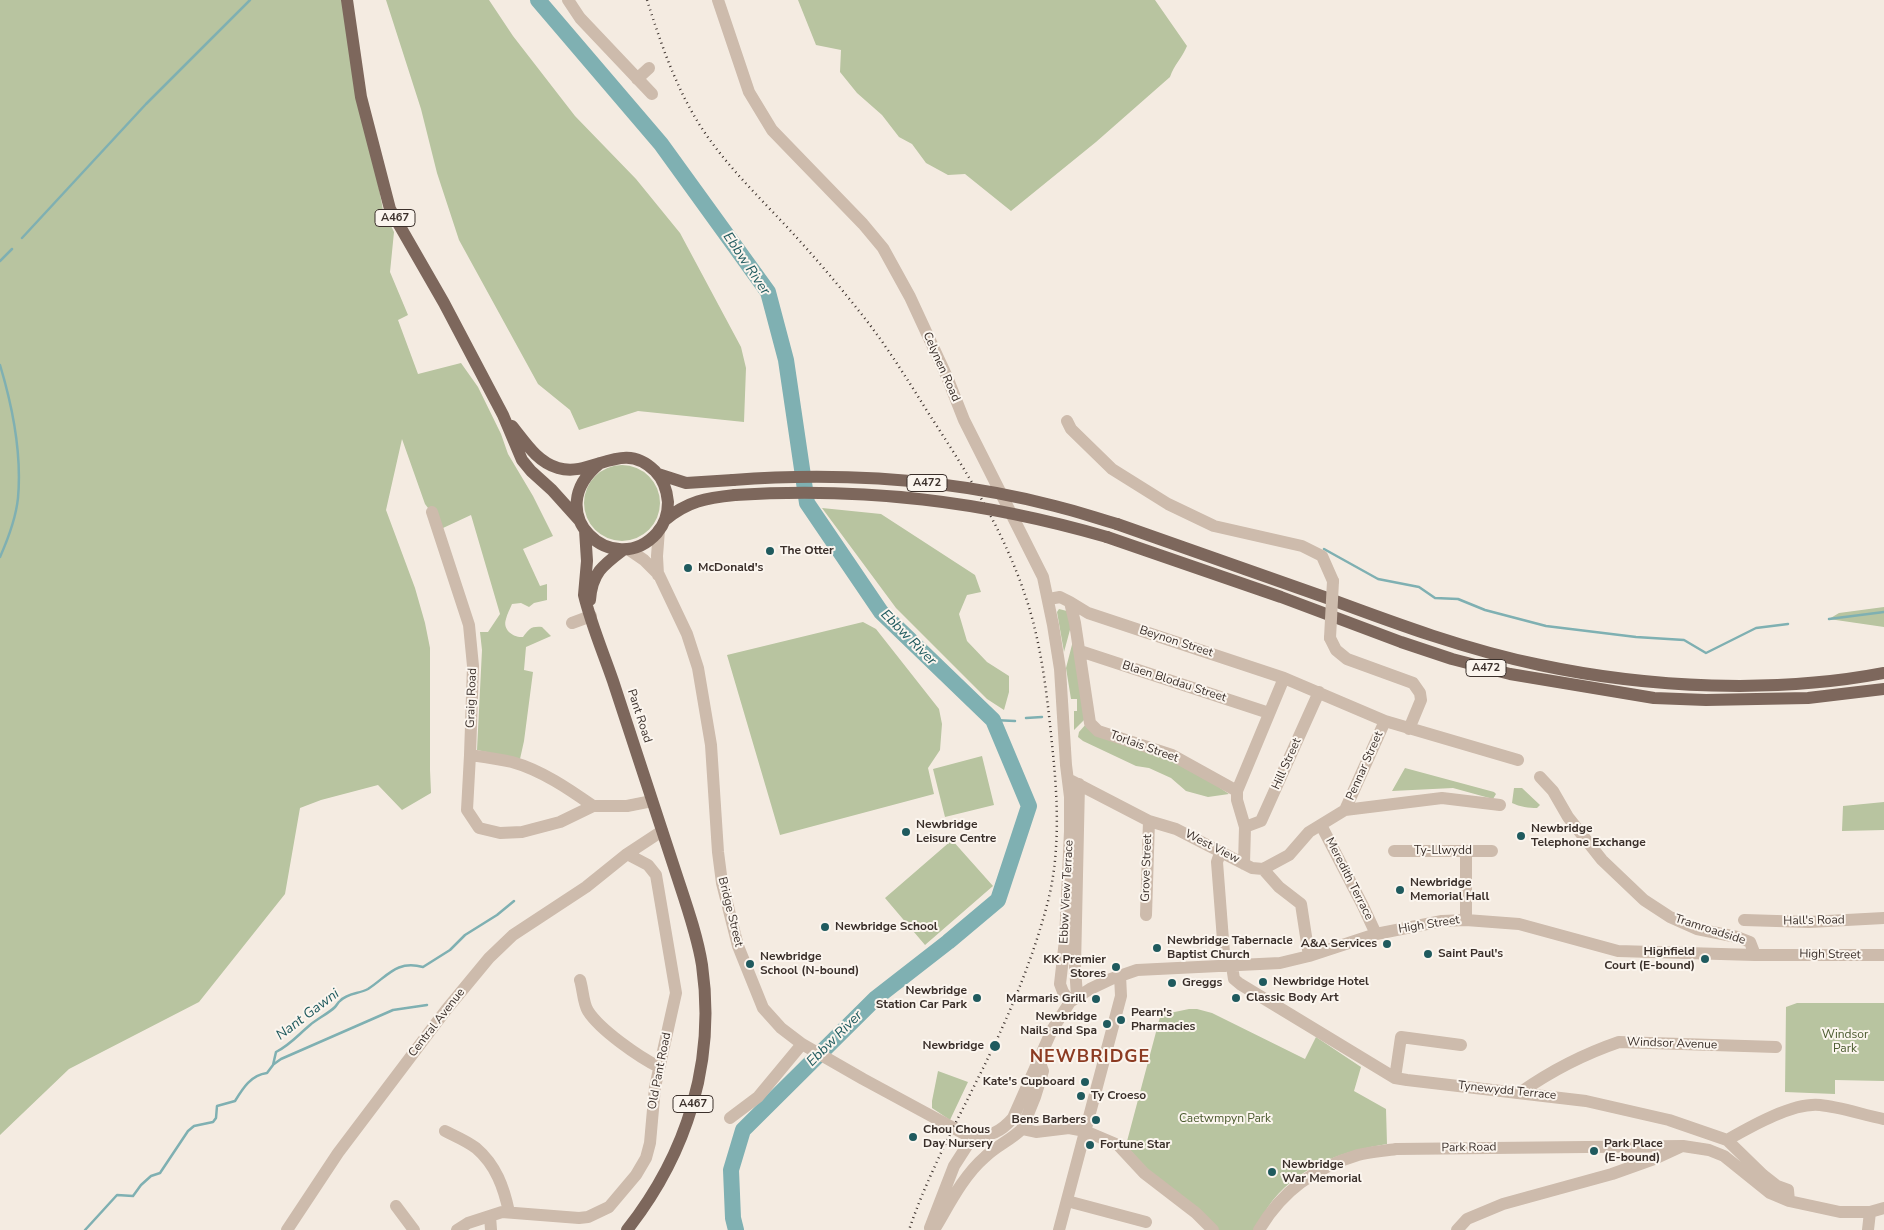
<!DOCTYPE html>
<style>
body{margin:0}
canvas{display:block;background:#f4ebe1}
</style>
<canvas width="1884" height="1230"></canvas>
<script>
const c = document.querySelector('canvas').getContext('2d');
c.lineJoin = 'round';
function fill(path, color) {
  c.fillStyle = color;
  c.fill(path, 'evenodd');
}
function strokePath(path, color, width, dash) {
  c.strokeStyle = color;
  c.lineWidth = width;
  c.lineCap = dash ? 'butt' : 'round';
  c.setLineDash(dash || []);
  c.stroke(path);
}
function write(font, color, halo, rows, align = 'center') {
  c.font = font + ' "Nunito Sans",sans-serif';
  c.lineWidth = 4;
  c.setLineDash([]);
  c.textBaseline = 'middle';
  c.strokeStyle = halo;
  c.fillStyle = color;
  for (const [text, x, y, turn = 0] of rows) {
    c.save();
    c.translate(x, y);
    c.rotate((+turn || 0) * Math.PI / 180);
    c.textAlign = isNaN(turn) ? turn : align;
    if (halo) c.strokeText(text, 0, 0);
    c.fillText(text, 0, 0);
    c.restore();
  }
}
fill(new Path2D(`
 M 0,0 L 344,0 L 383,210 L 394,232 L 390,272 L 408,315 L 398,320 L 418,374 L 461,363 L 478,387 L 501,434 L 508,454 L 533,496 L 553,536 L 523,549 L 540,586 L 547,584 L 547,600 L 534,603 L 529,607 L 521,603 L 512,604 C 510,609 507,614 506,619 C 502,630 514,638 523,637 C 529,629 531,626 542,627 L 551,636 L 526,647 L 524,670 L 533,672 L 524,741 L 520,759 L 477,750 L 482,650 L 480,632 L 488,632 L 500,614 L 471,515 L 443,528 L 425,504 L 402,439 L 386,510 L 415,588 L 425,623 L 430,648 L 430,770 L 431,793 L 402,810 L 378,785 L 321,800 L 300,808 L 285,894 L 199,1002 L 69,1069 L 0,1135 Z
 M 386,0 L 489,0 L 513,36 L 575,116 L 636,179 L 680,233 L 741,347 L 746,368 L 744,422 L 638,411 L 579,430 L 570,410 L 538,384 L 459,240 L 437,173 L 421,109 Z
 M 798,0 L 1155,0 L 1187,46 C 1182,58 1174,65 1170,77 L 1096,142 L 1011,211 L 965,174 L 948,175 L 926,163 L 912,144 L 899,137 L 882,115 L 857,93 L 840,72 L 841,50 L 816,45 Z
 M584 503a38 38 0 1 1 76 0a38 38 0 1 1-76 0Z
 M 822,508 L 881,514 L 975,575 L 981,592 L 967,595 L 959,614 L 967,641 L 987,662 L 1009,676 L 1009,692 L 1004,710 L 987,699 L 896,608 Z
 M 1884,607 L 1884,627 L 1829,619 L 1839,613 Z
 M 1059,609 L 1067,611 L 1071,626 L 1064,652 L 1057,612 Z
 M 863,622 L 876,629 L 939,709 L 942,724 L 940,750 L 928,768 L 934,794 L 780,835 L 727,655 Z
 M 1074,637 L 1085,719 L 1074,730 L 1074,711 L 1077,711 L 1077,699 L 1071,699 L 1066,668 Z
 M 1086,724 L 1170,757 L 1210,781 L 1229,794 L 1208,797 L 1186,791 L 1171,778 L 1149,768 L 1136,766 L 1083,741 L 1078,737 L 1079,732 Z
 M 982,756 L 994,805 L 945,817 L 933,769 Z
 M 1405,768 L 1494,792 L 1496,794 L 1493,799 L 1453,788 L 1392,791 Z
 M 1514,788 L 1522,788 L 1540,805 L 1537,808 C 1529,808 1520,807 1512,803 Z
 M 1884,802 L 1884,830 L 1842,831 L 1843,806 Z
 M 952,840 L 993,886 L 925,945 L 885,898 Z
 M 1797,1003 L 1884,1003 L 1884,1081 L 1835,1080 L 1835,1094 L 1785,1092 L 1786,1007 Z
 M 1189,1009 L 1197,1009 L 1212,1013 L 1305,1059 L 1316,1037 L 1361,1067 L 1354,1091 L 1386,1109 L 1387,1144 C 1343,1151 1302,1165 1273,1200 C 1266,1209 1260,1220 1255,1230 L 1217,1230 L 1149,1172 L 1126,1145 L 1160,1017 L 1165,1014 Z
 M 938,1071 L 968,1082 L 950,1120 L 932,1108 L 932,1101 Z`), '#b8c4a0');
strokePath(new Path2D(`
 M 22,238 L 146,104 L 250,0
 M 0,261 L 12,249
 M 0,365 C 13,408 22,453 18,498 C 16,517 8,539 0,557
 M 1324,549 L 1378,579 L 1419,587 L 1435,598 L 1458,599 L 1485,610 L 1546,626 L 1636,637 L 1684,640 L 1706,653 L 1756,628 L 1788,624
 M 1829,619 L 1884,612
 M 1026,718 L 1042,717
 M 993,720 L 1015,721
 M 274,1064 L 281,1059 L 393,1010 L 427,1005
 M 85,1230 L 117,1195 L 133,1196 L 141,1185 L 151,1176 L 160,1173 L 188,1131 L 194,1126 L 213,1122 L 216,1118 L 217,1106 L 235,1101 C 243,1088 251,1075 267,1073 L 273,1065 L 276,1052 C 290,1045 298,1035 310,1025 C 317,1019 329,1013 335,1007 C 337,1005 338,1002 340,1001 C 347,993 359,994 368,989 C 388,976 396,960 423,967 L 450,950 L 465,935 L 497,915 L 514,901`), '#7fb0b2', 2.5);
strokePath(new Path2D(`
 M 538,0 L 661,144 L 768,292 L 786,360 L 807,503 L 881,612 L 993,720 L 1029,806 L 998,900 L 948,942 L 876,998 L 743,1130 L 731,1170 L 733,1218 L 736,1230`), '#7fb0b2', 16);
strokePath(new Path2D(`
 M 568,0 L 580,18 L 652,94
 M 718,0 L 749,92 L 772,130 L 863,224 L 883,248 L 910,297 L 947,377 L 964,420 L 1043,577 L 1053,625 L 1060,669 L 1066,765 L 1070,797 L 1070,831 L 1065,940 L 1060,984 L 1063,992 L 1070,1002
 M 637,79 L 649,68
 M 1067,421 L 1071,429 L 1112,469 L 1168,504 L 1214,526 L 1302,546 L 1322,556 L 1333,581
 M 432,512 L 469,625 L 473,666 L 470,755 C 484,757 499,759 512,762 C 541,770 569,789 593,806
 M 628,549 L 644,560 L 659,575 L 687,634 L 698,668 L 711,745 L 718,852 L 722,883 L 738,946 L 763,1008 L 781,1028 L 802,1044 L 863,1079 L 972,1138
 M 658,575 L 657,556 L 659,530
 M 1049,599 L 1060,597 L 1070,602 L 1075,623 L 1090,723 L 1098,731 L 1172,755 L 1237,791 L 1237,800 L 1245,827 L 1244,864
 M 1070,602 L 1088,613 L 1284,678 L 1385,721 L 1518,760
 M 572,623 L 591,616
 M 1330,638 L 1336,650 L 1347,659 L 1413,683 L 1420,693 L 1421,700 L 1409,729
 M 1080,651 L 1269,713
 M 470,755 L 467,810 L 479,828 L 500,833 L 522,832 L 560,822 L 593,806 L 627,806 L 652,801
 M 1540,777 L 1553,791 L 1568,817 L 1602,860 L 1644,900 L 1670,917 L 1697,929 L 1737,937 L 1750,942 L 1755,955
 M 1068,779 L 1149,821 L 1176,829 L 1252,868 L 1263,869 L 1279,887 L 1301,904 L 1309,956
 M 1237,791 L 1284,678
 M 1345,810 L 1385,721
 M 1321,825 L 1363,906 L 1376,934
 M 1245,827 L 1261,821 L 1319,692
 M 1394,851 L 1492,851
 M 1220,853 L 1217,862 L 1225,966
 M 1263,869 L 1289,855 L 1309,832 L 1345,810 L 1442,798 L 1500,805
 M 1146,915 L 1149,821
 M 1466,920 L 1466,851
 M 1744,920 L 1809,922 L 1884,918
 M 1232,966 L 1234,979 L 1240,984 L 1395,1078 L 1407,1080 L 1586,1101 L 1669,1120 L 1727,1140 L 1763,1175 L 1777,1186 L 1788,1190 L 1789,1201
 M 580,980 C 583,989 583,1003 588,1011 C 600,1030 639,1057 659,1067
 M 1077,996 L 1075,967 L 1079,784
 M 1395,1078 L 1401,1037 L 1461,1045
 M 1521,1092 C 1551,1071 1584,1054 1619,1042 L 1776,1047
 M 730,1118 L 758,1097 L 802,1044
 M 1022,1129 L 1035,1097 L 1043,1071 L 1039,1060
 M 445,1131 C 455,1136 467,1141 476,1148 C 496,1165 504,1188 509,1212
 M 972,1138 C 991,1135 1000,1133 1013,1118 L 1052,1030 L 1070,1002 L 1090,989 L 1111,979 L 1137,970 L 1280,963 L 1309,956 L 1376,934 L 1442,921 L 1466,920 L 1519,924 L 1618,951 L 1755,955 L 1884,955
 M 1727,1140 C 1750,1127 1793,1102 1820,1105 C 1841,1107 1863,1115 1884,1119
 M 1067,1201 L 1146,1222
 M 396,1206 L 414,1230
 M 490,1216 L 491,1230
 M 930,1228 L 954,1166 L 972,1138
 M 287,1230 L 338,1153 L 446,1010 L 489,958 L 513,935 L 586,887 L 627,854
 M 457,1230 L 468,1223 L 502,1212 L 579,1218 L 588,1217 L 609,1207 L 636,1175 L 646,1158 L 650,1143 L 655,1087 L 676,993 L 656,875 L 648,865 L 627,854 L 662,831
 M 934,1230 C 949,1205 963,1176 985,1157 C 996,1146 1011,1140 1022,1129 L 1036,1132 L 1069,1128 L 1085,1131 L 1118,1145 L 1144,1173 L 1196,1213 L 1213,1230
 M 1059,1230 L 1121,996 L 1120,975
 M 1259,1230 C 1282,1191 1314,1168 1358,1155 C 1370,1152 1384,1151 1396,1149 L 1683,1146 L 1709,1150 L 1724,1156 L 1770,1193 L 1789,1201 L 1840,1212 L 1870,1212 L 1884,1208
 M 1457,1230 L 1467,1219 L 1503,1204 L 1612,1174 L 1654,1159 L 1680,1147
 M 1868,1230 L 1870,1212`), '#cdbbac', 12);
strokePath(new Path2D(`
 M 347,0 L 361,97 L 390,209 L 444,303 L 503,415 L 522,460 L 531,471 L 552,490 L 579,520
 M 512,426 C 525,442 537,462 558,468 C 593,478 622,438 655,471 C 663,479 667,491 668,502 C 668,513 664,525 657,533 C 614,581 538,513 600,463
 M 658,474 L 686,483 L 733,480
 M 665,520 C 688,501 706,498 735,495
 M 1117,524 C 1187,549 1257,573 1327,598 C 1397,624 1467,650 1540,665 C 1648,688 1775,694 1884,673
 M 585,530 L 587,561 L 584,595 C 591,624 603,652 613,681 C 633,743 654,805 674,867 C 684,898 697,933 702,965 C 716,1062 687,1154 627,1230
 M 1107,537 L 1281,597 L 1401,642 L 1452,659 L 1510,674 L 1654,698 L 1706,700 L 1808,698 L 1884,689
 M 590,600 C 592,573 603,565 623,550`), '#7d675c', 12);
strokePath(new Path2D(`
 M 647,0 C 661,44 676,88 701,127 C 725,164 757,195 787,227 C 812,254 836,282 859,311 C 885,343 907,379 929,414 C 968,474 1006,534 1028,604 C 1043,652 1048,704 1053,754 C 1058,803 1060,857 1047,905 C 1033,958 1011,1011 987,1060 C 960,1116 929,1171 909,1230`), '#3b302b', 2.5, [1, 4]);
strokePath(new Path2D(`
 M 1330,638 L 1333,581`), '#cdbbac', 12);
strokePath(new Path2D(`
 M 733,480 C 840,472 950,479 1055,506 C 1076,511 1096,518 1117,524
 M 735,495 C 865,487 982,501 1107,537`), '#7d675c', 12);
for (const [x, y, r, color] of [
 [770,551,5,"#1f5a5e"],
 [688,568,5,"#1f5a5e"],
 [906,832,5,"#1f5a5e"],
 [1521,836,5,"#1f5a5e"],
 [1400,890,5,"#1f5a5e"],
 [825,927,5,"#1f5a5e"],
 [1387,944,5,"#1f5a5e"],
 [1157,948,5,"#1f5a5e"],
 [1428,954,5,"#1f5a5e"],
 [1705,959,5,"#1f5a5e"],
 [750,964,5,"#1f5a5e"],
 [1116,967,5,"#1f5a5e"],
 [1263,982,5,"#1f5a5e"],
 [1172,983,5,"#1f5a5e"],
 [977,998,5,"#1f5a5e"],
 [1236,998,5,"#1f5a5e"],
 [1096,999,5,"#1f5a5e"],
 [1121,1020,5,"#1f5a5e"],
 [1107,1024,5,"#1f5a5e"],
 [995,1046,6,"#1f5a5e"],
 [1085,1082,5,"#1f5a5e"],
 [1081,1096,5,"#1f5a5e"],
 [1096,1120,5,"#1f5a5e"],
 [913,1137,5,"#1f5a5e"],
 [1090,1145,5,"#1f5a5e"],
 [1594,1151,5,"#1f5a5e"],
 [1272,1172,5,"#1f5a5e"]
]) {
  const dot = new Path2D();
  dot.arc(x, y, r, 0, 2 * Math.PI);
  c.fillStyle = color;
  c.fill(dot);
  strokePath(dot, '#fbf5ee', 2);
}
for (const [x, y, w] of [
 [395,218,40],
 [927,483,40],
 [1486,668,40],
 [693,1104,40]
]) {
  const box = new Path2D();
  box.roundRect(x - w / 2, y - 8.5, w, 17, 4);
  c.fillStyle = '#fbf5ee';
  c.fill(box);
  strokePath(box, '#3b302b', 1);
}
write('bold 11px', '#3b302b', null, [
 ["A467",395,218],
 ["A472",927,483],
 ["A472",1486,668],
 ["A467",693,1104]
]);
write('12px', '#3b302b', '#fbf5ee', [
 ["Celynen Road",941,367,66],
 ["Beynon Street",1176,642,18],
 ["Blaen Blodau Street",1174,682,18],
 ["Graig Road",472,698,-88],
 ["Pant Road",639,716,72],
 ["Torlais Street",1144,747,20],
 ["Hill Street",1287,764,-66],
 ["Pennar Street",1365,766,-66],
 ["West View",1212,847,27],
 ["Ty-Llwydd",1443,851],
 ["Grove Street",1147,868,-88],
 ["Meredith Terrace",1349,879,63],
 ["Ebbw View Terrace",1067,892,-87],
 ["Bridge Street",730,912,76],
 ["Hall's Road",1814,921,-1],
 ["High Street",1429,925,-9],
 ["Tramroadside",1710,930,18],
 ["High Street",1830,955,1],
 ["Central Avenue",437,1023,-52],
 ["Windsor Avenue",1672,1044,2],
 ["Old Pant Road",660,1071,-79],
 ["Tynewydd Terrace",1507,1091,6],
 ["Park Road",1469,1148,-1]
]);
write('bold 12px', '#3b302b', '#fbf5ee', [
 ["The Otter",780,551],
 ["McDonald's",698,568],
 ["Newbridge",916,825],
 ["Leisure Centre",916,839],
 ["Newbridge",1531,829],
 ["Telephone Exchange",1531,843],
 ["Newbridge",1410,883],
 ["Memorial Hall",1410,897],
 ["Newbridge School",835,927],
 ["Newbridge Tabernacle",1167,941],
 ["Baptist Church",1167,955],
 ["A&A Services",1377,944,"right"],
 ["Highfield",1695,952,"right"],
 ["Court (E-bound)",1695,966,"right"],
 ["Saint Paul's",1438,954],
 ["Newbridge",760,957],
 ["School (N-bound)",760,971],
 ["KK Premier",1106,960,"right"],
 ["Stores",1106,974,"right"],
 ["Newbridge Hotel",1273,982],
 ["Greggs",1182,983],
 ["Newbridge",967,991,"right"],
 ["Station Car Park",967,1005,"right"],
 ["Classic Body Art",1246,998],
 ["Marmaris Grill",1086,999,"right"],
 ["Pearn's",1131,1013],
 ["Pharmacies",1131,1027],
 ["Newbridge",1097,1017,"right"],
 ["Nails and Spa",1097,1031,"right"],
 ["Newbridge",984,1046,"right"],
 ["Kate's Cupboard",1075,1082,"right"],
 ["Ty Croeso",1091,1096],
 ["Bens Barbers",1086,1120,"right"],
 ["Chou Chous",923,1130],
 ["Day Nursery",923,1144],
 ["Park Place",1604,1144],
 ["(E-bound)",1604,1158],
 ["Fortune Star",1100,1145],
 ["Newbridge",1282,1165],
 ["War Memorial",1282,1179]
], 'left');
write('12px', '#4a5a2e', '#fbf5ee', [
 ["Windsor",1845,1035],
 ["Park",1845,1049],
 ["Caetwmpyn Park",1225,1119]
]);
write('italic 14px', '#1f5a5e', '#fbf5ee', [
 ["Ebbw River",746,264,56],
 ["Ebbw River",908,638,45],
 ["Nant Gawni",308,1015,-37],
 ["Ebbw River",835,1039,-45]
]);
c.letterSpacing = '1px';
write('bold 18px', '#8c3b22', '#fbf5ee', [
 ["NEWBRIDGE",1090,1058]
]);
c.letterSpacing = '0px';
</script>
